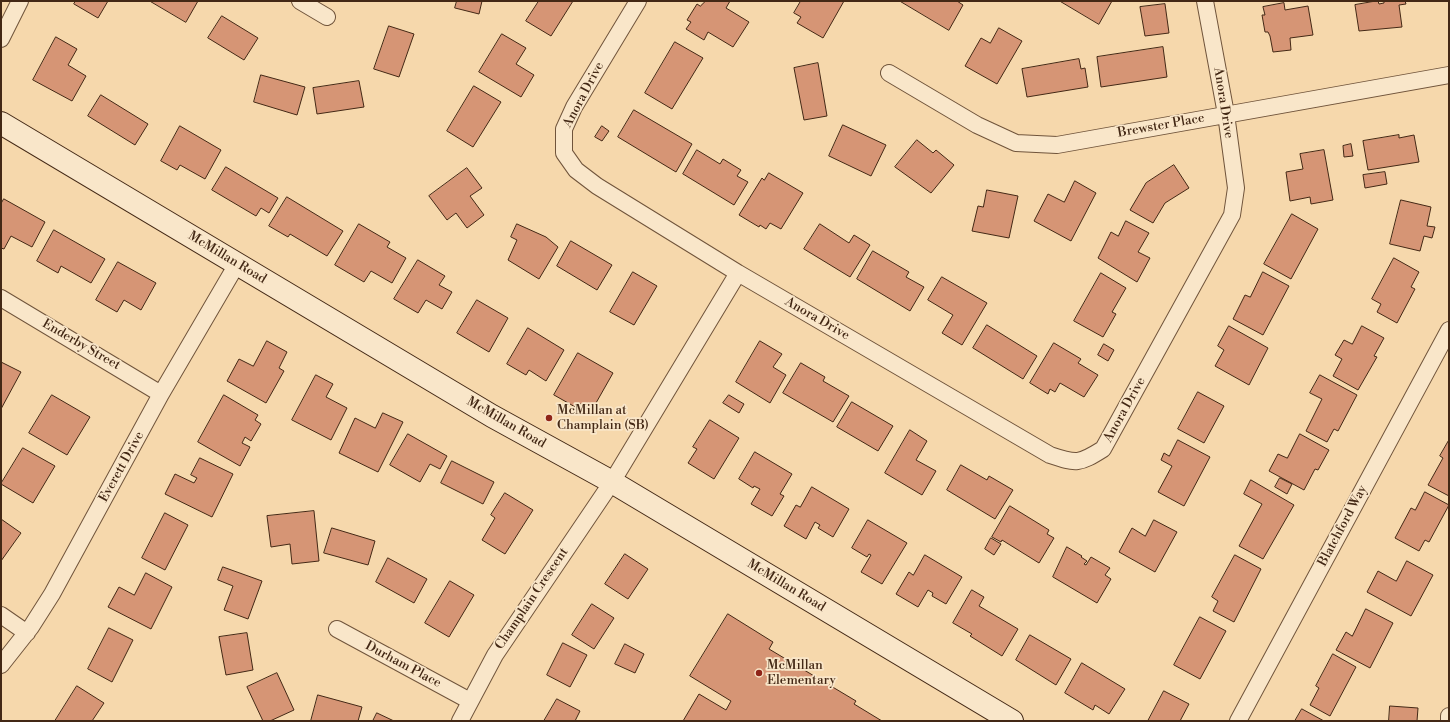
<!DOCTYPE html>
<style>
body{margin:0}
#map{position:relative;width:1450px;height:722px;overflow:hidden;background:#f6d8ac;font-family:"Libre Bodoni",serif}
canvas{display:block}
.frame{position:absolute;inset:0;border:2px solid #432815;pointer-events:none}
</style>
<div id="map">
<canvas width="1450" height="722"></canvas>
<div class="frame"></div>
</div>
<script>
const c = document.querySelector('canvas').getContext('2d');
c.lineJoin = 'round';
function fill(path, color) {
  c.fillStyle = color;
  c.fill(path, 'evenodd');
}
function strokePath(path, color, width, dash) {
  c.strokeStyle = color;
  c.lineWidth = width;
  c.lineCap = dash ? 'butt' : 'round';
  c.setLineDash(dash || []);
  c.stroke(path);
}
function write(font, color, halo, rows, align = 'center') {
  c.font = font + ' "Libre Bodoni",serif';
  c.lineWidth = 3.5;
  c.setLineDash([]);
  c.textBaseline = 'middle';
  c.strokeStyle = halo;
  c.fillStyle = color;
  for (const [text, x, y, turn = 0] of rows) {
    c.save();
    c.translate(x, y);
    c.rotate((+turn || 0) * Math.PI / 180);
    c.textAlign = isNaN(turn) ? turn : align;
    if (halo) c.strokeText(text, 0, 0);
    c.fillText(text, 0, 0);
    c.restore();
  }
}
const building = new Path2D(`
 M 76,1 L 108,1 L 98,18 L 74,4 Z
 M 150,1 L 198,1 L 186,22 Z
 M 457,1 L 482,1 L 479,14 L 455,8 Z
 M 539,1 L 573,1 L 551,36 L 526,21 Z
 M 706,1 L 730,1 L 726,8 L 749,22 L 733,47 L 708,32 L 704,40 L 686,29 L 691,22 L 687,20 L 697,4 L 700,6 Z
 M 801,1 L 844,1 L 823,38 L 797,23 L 801,17 L 794,13 Z
 M 900,1 L 957,1 L 963,5 L 949,30 Z
 M 1060,1 L 1112,1 L 1099,24 Z
 M 1378,1 L 1379,4 L 1384,3 L 1384,1 L 1405,1 L 1406,4 L 1399,5 L 1402,27 L 1359,31 L 1355,5 Z
 M 1284,3 L 1285,10 L 1308,6 L 1313,35 L 1290,38 L 1291,50 L 1273,52 L 1270,36 L 1268,32 L 1265,32 L 1262,15 L 1265,15 L 1263,7 Z
 M 1165,4 L 1169,33 L 1145,36 L 1140,7 Z
 M 222,16 L 258,38 L 244,60 L 208,38 Z
 M 389,26 L 414,34 L 399,77 L 374,69 Z
 M 999,28 L 1022,41 L 997,84 L 965,66 L 981,38 L 990,43 Z
 M 502,34 L 526,48 L 516,64 L 534,75 L 521,97 L 479,72 Z
 M 56,37 L 77,49 L 68,65 L 86,76 L 72,101 L 33,80 Z
 M 675,42 L 703,58 L 672,109 L 645,93 Z
 M 1163,47 L 1167,77 L 1101,87 L 1097,57 Z
 M 1079,59 L 1081,69 L 1085,68 L 1088,87 L 1027,97 L 1022,69 Z
 M 818,63 L 827,116 L 804,120 L 794,68 Z
 M 261,75 L 305,87 L 297,115 L 254,102 Z
 M 359,81 L 364,107 L 317,114 L 313,88 Z
 M 474,86 L 501,102 L 473,147 L 447,131 Z
 M 101,95 L 148,124 L 135,145 L 88,116 Z
 M 634,110 L 692,144 L 676,172 L 618,137 Z
 M 843,125 L 886,145 L 871,176 L 829,156 Z
 M 180,126 L 221,150 L 205,179 L 180,165 L 177,170 L 161,161 Z
 M 602,126 L 609,131 L 602,141 L 595,137 Z
 M 1399,135 L 1399,138 L 1414,135 L 1419,162 L 1368,170 L 1363,141 Z
 M 917,140 L 933,153 L 936,150 L 954,165 L 931,193 L 895,167 Z
 M 1351,144 L 1353,156 L 1344,157 L 1343,146 Z
 M 697,150 L 720,164 L 723,159 L 741,170 L 737,176 L 748,182 L 734,205 L 683,174 Z
 M 1324,150 L 1333,200 L 1311,204 L 1310,197 L 1290,201 L 1286,172 L 1303,169 L 1300,154 Z
 M 1174,165 L 1189,188 L 1165,203 L 1153,223 L 1130,210 L 1146,183 Z
 M 226,167 L 278,198 L 269,213 L 261,208 L 256,216 L 212,190 Z
 M 467,168 L 482,188 L 470,196 L 484,215 L 467,228 L 456,213 L 447,220 L 429,196 Z
 M 1385,172 L 1387,184 L 1365,188 L 1363,175 Z
 M 769,173 L 803,193 L 781,229 L 770,223 L 766,229 L 760,225 L 759,227 L 739,215 L 762,178 L 764,180 Z
 M 1075,181 L 1096,193 L 1071,241 L 1034,221 L 1048,194 L 1064,202 Z
 M 987,190 L 1018,196 L 1009,238 L 972,231 L 978,206 L 983,207 Z
 M 287,197 L 343,231 L 327,256 L 290,234 L 288,237 L 269,226 Z
 M 4,199 L 45,222 L 32,247 L 11,236 L 4,249 L 1,248 L 1,204 Z
 M 1401,200 L 1431,207 L 1427,226 L 1435,227 L 1432,238 L 1424,236 L 1420,251 L 1390,244 Z
 M 1292,214 L 1318,229 L 1291,279 L 1264,264 Z
 M 1126,221 L 1149,233 L 1138,252 L 1150,258 L 1137,282 L 1098,258 L 1111,232 L 1118,236 Z
 M 359,224 L 390,242 L 387,247 L 406,258 L 392,283 L 371,271 L 364,282 L 335,265 Z
 M 517,224 L 546,237 L 558,247 L 539,279 L 508,260 L 517,240 L 511,237 Z
 M 820,224 L 849,243 L 854,235 L 870,245 L 850,277 L 804,249 Z
 M 54,230 L 105,259 L 91,283 L 61,266 L 58,273 L 37,261 Z
 M 571,241 L 612,265 L 597,290 L 557,266 Z
 M 873,251 L 909,272 L 906,277 L 924,287 L 910,311 L 857,279 Z
 M 1394,258 L 1419,272 L 1411,287 L 1415,289 L 1397,323 L 1377,312 L 1381,304 L 1372,299 Z
 M 418,260 L 445,276 L 439,285 L 452,292 L 442,309 L 426,300 L 418,313 L 394,299 Z
 M 118,262 L 156,283 L 141,310 L 124,300 L 117,312 L 96,300 Z
 M 633,272 L 657,286 L 634,325 L 610,312 Z
 M 1263,272 L 1289,286 L 1263,335 L 1233,319 L 1245,295 L 1250,297 Z
 M 1101,273 L 1126,288 L 1112,312 L 1116,314 L 1103,337 L 1074,321 Z
 M 942,277 L 987,303 L 962,345 L 942,333 L 953,315 L 928,300 Z
 M 477,300 L 508,318 L 489,352 L 457,333 Z
 M 987,325 L 1037,356 L 1023,379 L 973,348 Z
 M 1229,326 L 1268,348 L 1249,385 L 1215,366 L 1224,350 L 1218,346 Z
 M 1362,326 L 1384,338 L 1374,356 L 1377,357 L 1358,390 L 1333,376 L 1342,359 L 1335,355 L 1344,340 L 1352,344 Z
 M 528,328 L 564,350 L 546,381 L 529,370 L 526,375 L 507,364 Z
 M 267,341 L 287,352 L 279,368 L 284,371 L 266,403 L 227,381 L 239,359 L 253,366 Z
 M 760,341 L 782,354 L 773,367 L 786,375 L 770,403 L 736,382 Z
 M 1054,343 L 1081,359 L 1078,363 L 1098,375 L 1084,397 L 1060,383 L 1055,392 L 1050,389 L 1048,394 L 1030,383 Z
 M 1104,344 L 1114,350 L 1108,361 L 1098,355 Z
 M 578,353 L 613,373 L 592,410 L 579,403 L 577,408 L 554,395 Z
 M 1,362 L 21,372 L 1,409 Z
 M 801,363 L 825,377 L 823,381 L 849,396 L 833,422 L 783,393 Z
 M 316,375 L 333,384 L 326,397 L 347,408 L 331,440 L 292,420 Z
 M 1320,375 L 1357,395 L 1338,431 L 1334,429 L 1327,442 L 1306,431 L 1322,399 L 1310,393 Z
 M 1198,392 L 1224,406 L 1204,443 L 1178,429 Z
 M 52,395 L 90,417 L 67,455 L 29,433 Z
 M 224,395 L 258,415 L 255,420 L 261,424 L 251,441 L 245,437 L 242,443 L 250,447 L 240,466 L 198,442 Z
 M 729,395 L 744,404 L 739,413 L 723,403 Z
 M 852,402 L 893,426 L 878,451 L 837,427 Z
 M 383,413 L 403,422 L 378,472 L 339,453 L 355,418 L 375,428 Z
 M 710,420 L 739,438 L 714,479 L 688,463 L 697,449 L 693,447 Z
 M 910,430 L 927,441 L 916,460 L 936,471 L 922,495 L 885,473 Z
 M 408,434 L 447,456 L 440,469 L 430,464 L 420,482 L 390,465 Z
 M 1300,434 L 1329,450 L 1318,470 L 1315,469 L 1304,490 L 1269,471 L 1278,454 L 1287,458 Z
 M 1178,440 L 1210,457 L 1184,506 L 1158,492 L 1172,466 L 1161,460 L 1164,453 L 1169,456 Z
 M 1449,440 L 1449,496 L 1428,485 L 1443,458 L 1440,456 Z
 M 23,448 L 55,466 L 33,503 L 1,484 Z
 M 755,452 L 792,474 L 780,494 L 784,496 L 772,516 L 751,504 L 760,489 L 754,486 L 753,488 L 739,479 Z
 M 200,458 L 233,474 L 212,517 L 165,494 L 175,474 L 194,483 L 197,478 L 191,475 Z
 M 452,461 L 494,482 L 483,504 L 441,483 Z
 M 961,465 L 987,480 L 989,476 L 1013,490 L 995,519 L 947,490 Z
 M 1280,478 L 1292,484 L 1287,494 L 1275,487 Z
 M 1251,480 L 1294,505 L 1263,559 L 1239,546 L 1262,504 L 1244,494 Z
 M 812,487 L 849,509 L 833,537 L 818,528 L 820,525 L 815,522 L 806,539 L 784,526 L 796,505 L 800,507 Z
 M 1425,492 L 1449,505 L 1429,542 L 1425,540 L 1419,551 L 1395,538 L 1411,508 L 1415,510 Z
 M 505,493 L 533,510 L 505,554 L 482,540 L 495,518 L 491,515 Z
 M 1010,506 L 1049,530 L 1047,534 L 1054,538 L 1039,563 L 1002,540 L 1001,542 L 992,537 Z
 M 314,511 L 319,561 L 292,564 L 290,544 L 271,547 L 267,516 Z
 M 165,513 L 188,525 L 165,570 L 142,558 Z
 M 1,519 L 21,533 L 1,561 Z
 M 868,520 L 907,543 L 882,584 L 861,572 L 871,555 L 869,554 L 867,557 L 852,548 Z
 M 1154,520 L 1177,532 L 1155,572 L 1119,552 L 1132,528 L 1145,536 Z
 M 332,528 L 375,541 L 368,565 L 324,553 Z
 M 991,538 L 1001,544 L 994,555 L 985,549 Z
 M 1067,547 L 1082,556 L 1081,557 L 1087,561 L 1084,564 L 1086,565 L 1091,557 L 1110,568 L 1105,575 L 1111,579 L 1097,603 L 1053,577 Z
 M 625,554 L 648,569 L 628,599 L 605,584 Z
 M 925,555 L 962,577 L 946,604 L 932,596 L 933,593 L 928,590 L 918,607 L 896,594 L 909,572 L 913,575 Z
 M 1235,555 L 1261,569 L 1234,622 L 1213,611 L 1218,601 L 1212,597 Z
 M 388,558 L 427,579 L 414,603 L 376,582 Z
 M 1407,561 L 1433,575 L 1411,616 L 1367,592 L 1378,571 L 1396,581 Z
 M 223,567 L 262,581 L 248,619 L 224,610 L 233,586 L 218,580 Z
 M 146,573 L 172,587 L 151,629 L 108,607 L 119,587 L 134,595 Z
 M 450,581 L 474,595 L 449,637 L 425,623 Z
 M 972,590 L 984,597 L 979,606 L 1018,629 L 1002,656 L 970,636 L 972,634 L 953,623 Z
 M 592,604 L 614,618 L 594,649 L 572,635 Z
 M 1366,609 L 1393,623 L 1370,668 L 1336,650 L 1346,632 L 1352,636 Z
 M 728,614 L 773,642 L 769,649 L 856,701 L 854,704 L 882,721 L 683,721 L 699,694 L 726,710 L 731,701 L 690,676 Z
 M 1200,617 L 1226,631 L 1200,679 L 1174,665 Z
 M 109,628 L 133,640 L 112,682 L 88,669 Z
 M 247,633 L 253,670 L 226,675 L 219,637 Z
 M 1030,635 L 1071,659 L 1056,685 L 1016,660 Z
 M 563,643 L 587,655 L 570,687 L 547,675 Z
 M 625,644 L 644,654 L 635,673 L 615,664 Z
 M 1333,654 L 1356,667 L 1330,716 L 1310,705 L 1319,688 L 1316,686 Z
 M 1082,663 L 1125,689 L 1109,714 L 1095,705 L 1093,710 L 1065,693 Z
 M 277,673 L 294,710 L 270,721 L 263,721 L 247,687 Z
 M 77,686 L 104,703 L 92,721 L 55,721 Z
 M 1164,691 L 1189,704 L 1180,721 L 1148,721 Z
 M 318,695 L 362,707 L 358,721 L 311,721 Z
 M 557,699 L 580,711 L 575,721 L 544,721 Z
 M 1390,706 L 1418,708 L 1417,721 L 1389,721 Z
 M 1302,709 L 1324,721 L 1295,721 Z
 M 377,713 L 394,721 L 373,721 Z`);
fill(building, '#d69575');
strokePath(building, '#432815', 1);
const street = new Path2D(`
 M 300,1 L 327,17
 M 638,1 L 574,107 L 564,129 L 564,153 L 576,170 L 597,186 L 738,273 L 1050,455 C 1077,464 1079,464 1103,449 L 1232,215 L 1236,188 L 1226,114 L 1205,1
 M 1,39 L 20,1
 M 889,73 L 977,125 L 1016,143 L 1057,145 L 1449,75
 M 1,298 L 161,394
 M 1,615 L 27,633
 M 337,629 L 470,701
 M 1,665 L 31,627 L 52,594 L 161,394 L 237,264
 M 460,721 L 495,655 L 612,482 L 738,273
 M 1238,721 L 1449,330
 M 1449,721 L 1449,716`);
const secondary = new Path2D(`
 M 1,123 L 492,416 L 612,482 L 1012,721`);
strokePath(street, '#70543b', 18);
strokePath(secondary, '#432815', 24);
strokePath(street, '#f9e6c9', 16);
strokePath(secondary, '#f9e6c9', 22);
for (const [x, y, r, color] of [
 [549,418,4,"#8f2418"],
 [759,673,4,"#8f2418"]
]) {
  const dot = new Path2D();
  dot.arc(x, y, r, 0, 2 * Math.PI);
  c.fillStyle = color;
  c.fill(dot);
  strokePath(dot, '#f9e6c9', 1.5);
}
write('13px', '#432815', '#f9e6c9', [
 ["Anora Drive",584,95,-62],
 ["Anora Drive",1223,103,81],
 ["Brewster Place",1161,126,-10],
 ["McMillan Road",227,258,31],
 ["Anora Drive",817,319,30],
 ["Enderby Street",81,345,30],
 ["Anora Drive",1125,410,-61],
 ["McMillan Road",506,423,30],
 ["Everett Drive",122,467,-61],
 ["Blatchford Way",1343,526,-62],
 ["McMillan Road",786,586,31],
 ["Champlain Crescent",532,599,-56],
 ["Durham Place",403,665,28]
]);
write('13px', '#432815', '#f9e6c9', [
 ["McMillan at",557,411],
 ["Champlain (SB)",557,426],
 ["McMillan",767,666],
 ["Elementary",767,681]
], 'left');
</script>
